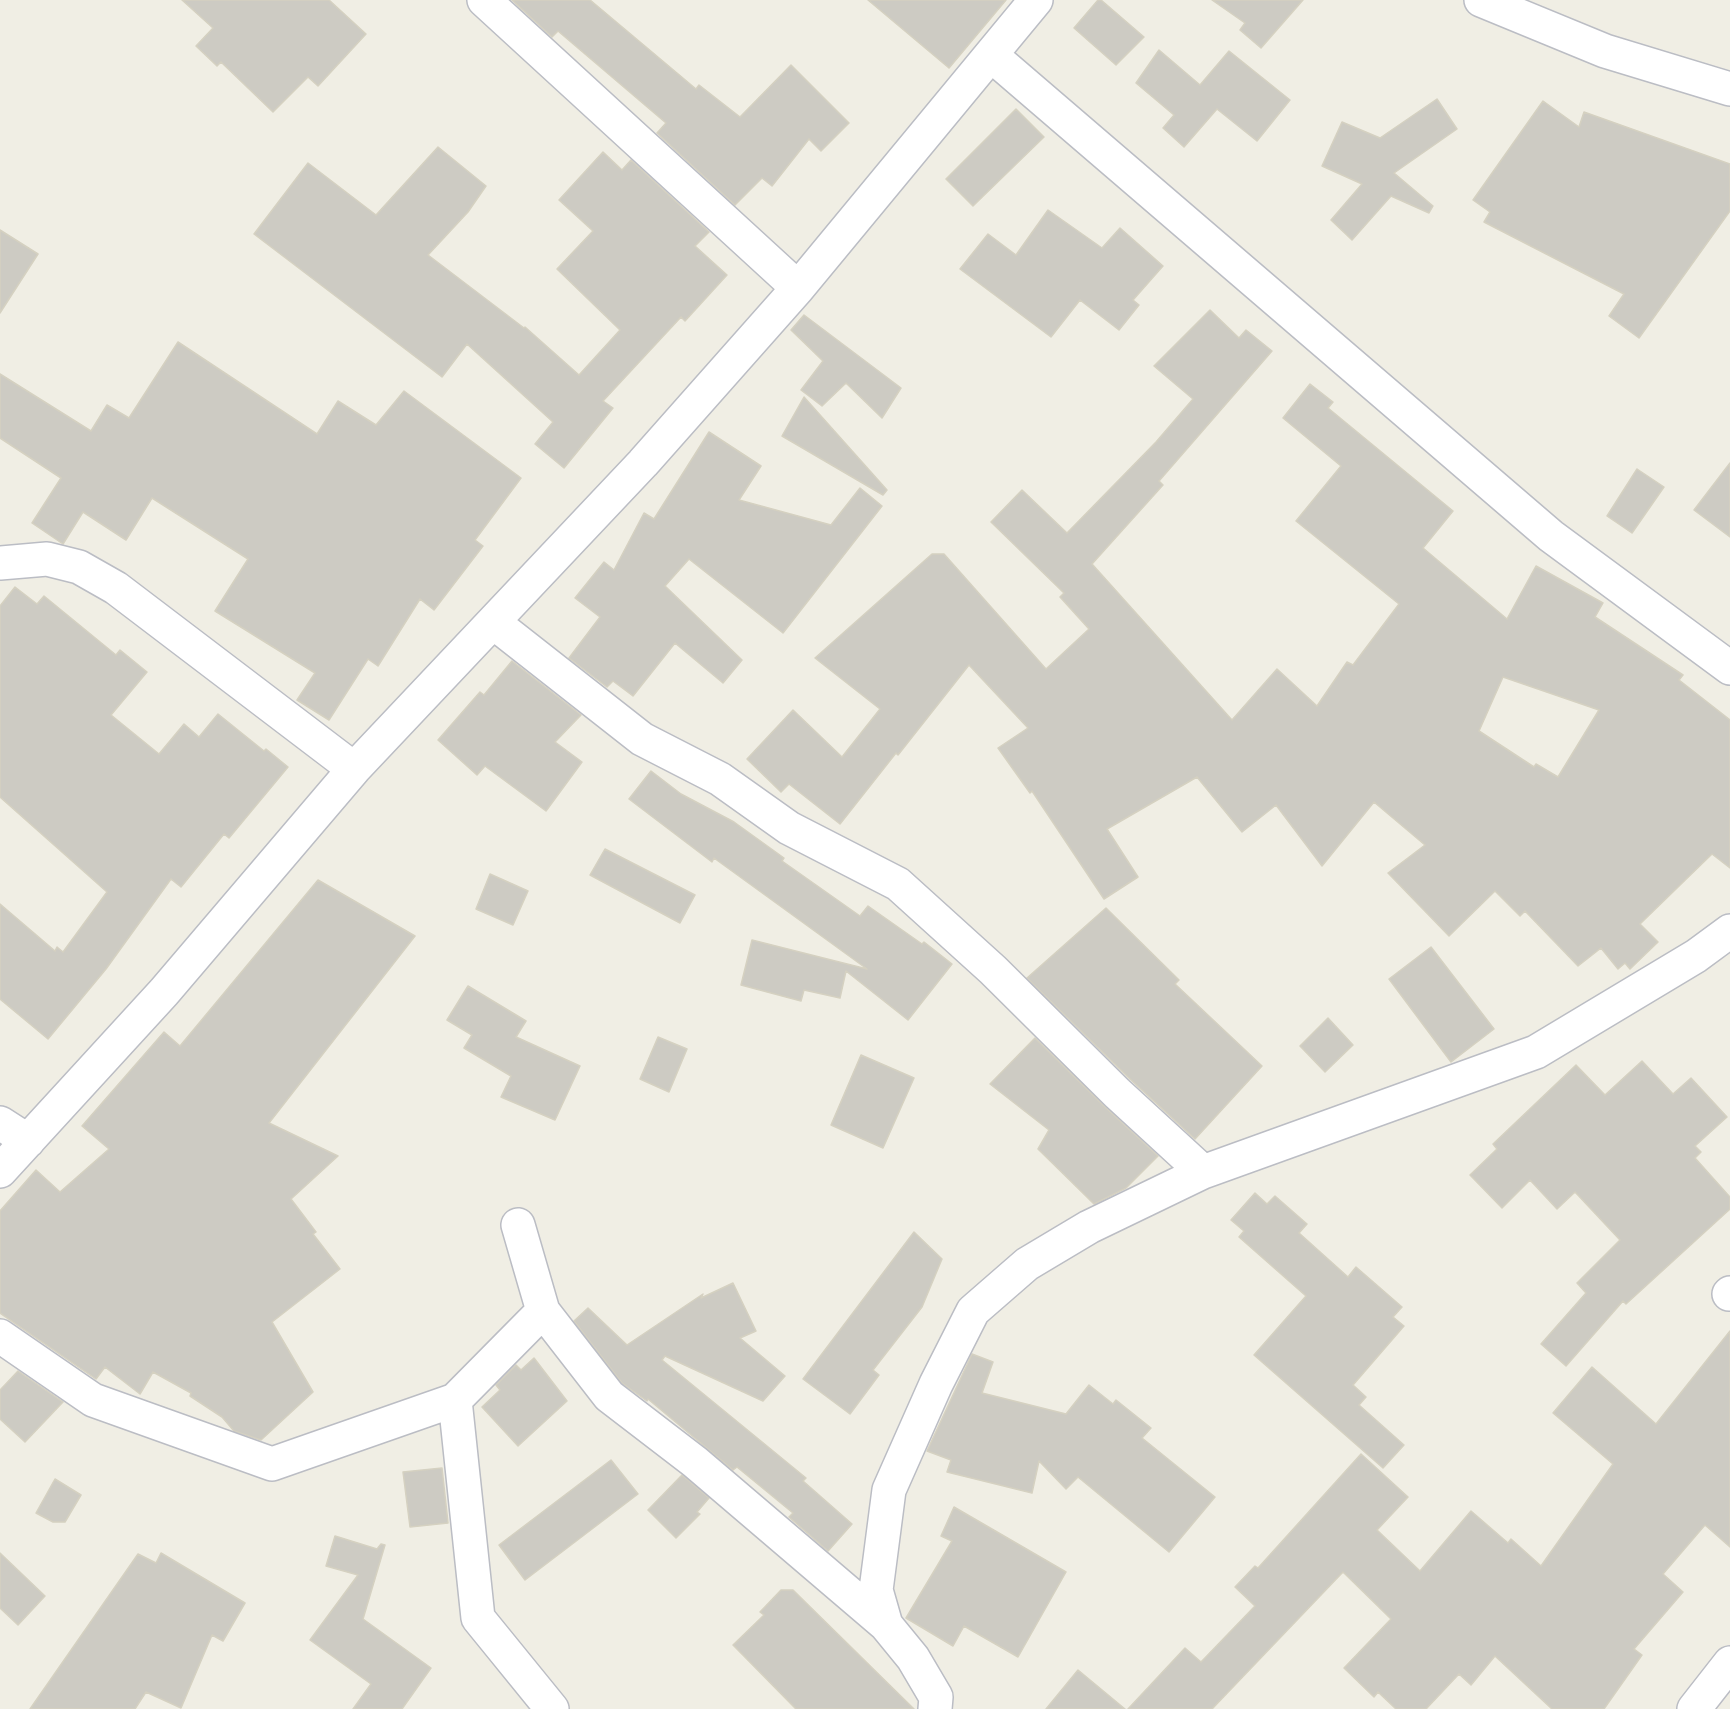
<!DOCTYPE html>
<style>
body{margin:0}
canvas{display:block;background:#f0eee4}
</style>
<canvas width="1730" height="1709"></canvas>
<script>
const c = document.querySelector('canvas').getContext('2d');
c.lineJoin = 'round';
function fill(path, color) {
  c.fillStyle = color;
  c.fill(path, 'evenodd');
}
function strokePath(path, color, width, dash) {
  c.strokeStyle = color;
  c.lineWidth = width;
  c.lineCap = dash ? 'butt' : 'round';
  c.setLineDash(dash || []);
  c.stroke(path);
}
const building = new Path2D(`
 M 182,0 L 329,0 L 366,34 L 318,86 L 308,77 L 273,112 L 221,62 L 217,66 L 196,46 L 213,28 Z
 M 512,0 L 590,0 L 696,89 L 699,85 L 740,117 L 791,65 L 849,123 L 821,151 L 809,139 L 772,186 L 762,178 L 735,205 L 657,133 L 666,123 L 558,31 L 552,37 Z
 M 868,0 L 1006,0 L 949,68 Z
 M 1098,0 L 1101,0 L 1144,37 L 1116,65 L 1074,28 Z
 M 1212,0 L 1303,0 L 1261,48 L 1240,30 L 1245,23 Z
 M 1159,50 L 1200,85 L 1229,51 L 1290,100 L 1257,141 L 1217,109 L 1184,147 L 1163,128 L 1174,115 L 1136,83 Z
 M 1437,99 L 1457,129 L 1394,173 L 1433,206 L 1429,213 L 1391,196 L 1352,240 L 1331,220 L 1362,184 L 1322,166 L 1342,122 L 1380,138 Z
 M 1543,101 L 1579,127 L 1584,112 L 1730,164 L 1730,211 L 1639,338 L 1609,316 L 1624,294 L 1484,222 L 1490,212 L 1473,200 Z
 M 1016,109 L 1044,137 L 973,206 L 946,179 Z
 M 438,147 L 486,186 L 468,212 L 428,255 L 524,328 L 525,327 L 579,375 L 620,330 L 557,269 L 593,231 L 559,200 L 603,152 L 622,170 L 631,160 L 709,232 L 695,246 L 727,275 L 685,321 L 681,317 L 603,401 L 613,408 L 564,468 L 535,444 L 553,422 L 467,344 L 442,377 L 254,234 L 308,163 L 376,215 Z
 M 1048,210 L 1102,248 L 1120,228 L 1163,266 L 1133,300 L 1139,305 L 1119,330 L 1080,300 L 1051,337 L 960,269 L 988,234 L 1016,255 Z
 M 0,230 L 38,254 L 0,313 Z
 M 1210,310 L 1239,338 L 1246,330 L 1272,351 L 1159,481 L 1163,485 L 1092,564 L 1232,720 L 1277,669 L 1317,706 L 1347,662 L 1353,665 L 1399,604 L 1296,521 L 1341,466 L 1283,418 L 1310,384 L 1333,402 L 1328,408 L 1453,511 L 1423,548 L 1507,619 L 1536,566 L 1603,603 L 1595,617 L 1683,675 L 1679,680 L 1730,720 L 1730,868 L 1712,854 L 1640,924 L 1658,942 L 1630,969 L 1625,963 L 1618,969 L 1601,948 L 1578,966 L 1525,911 L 1520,916 L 1495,891 L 1449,936 L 1388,873 L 1425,845 L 1374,802 L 1322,866 L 1276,805 L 1242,832 L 1197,777 L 1107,829 L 1138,877 L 1104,899 L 1032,791 L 1030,793 L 998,748 L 1028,728 L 969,665 L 898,755 L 896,753 L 840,824 L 789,784 L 781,792 L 747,759 L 793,710 L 842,757 L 880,709 L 815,658 L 932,554 L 944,554 L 1046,669 L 1089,629 L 1060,597 L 1064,593 L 991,522 L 1022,490 L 1067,533 L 1156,442 L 1193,399 L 1154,366 ZM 1503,677 L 1599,710 L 1558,777 L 1536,764 L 1534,767 L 1479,731 Z
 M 804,315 L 901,388 L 882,418 L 846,383 L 822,406 L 801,390 L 823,361 L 791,330 Z
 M 178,342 L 317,434 L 338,401 L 376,425 L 404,391 L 521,478 L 475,540 L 483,546 L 434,610 L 420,599 L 378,666 L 368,659 L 329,720 L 297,700 L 315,673 L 215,611 L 248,559 L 152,498 L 126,540 L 83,512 L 63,544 L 32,523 L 61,478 L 0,438 L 0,374 L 91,431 L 107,405 L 129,418 Z
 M 804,397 L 887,490 L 883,495 L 782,436 Z
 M 709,432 L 761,466 L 739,500 L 831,525 L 860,488 L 882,506 L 783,633 L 689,559 L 665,586 L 742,660 L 723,683 L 675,643 L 633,696 L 613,681 L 607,687 L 569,658 L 600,617 L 575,598 L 604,562 L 614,570 L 644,513 L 654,519 Z
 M 1730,463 L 1730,537 L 1694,510 Z
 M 1637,469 L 1664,487 L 1632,533 L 1607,516 Z
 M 15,587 L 37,604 L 44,596 L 116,655 L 120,650 L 147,672 L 111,715 L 159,754 L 184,724 L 199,737 L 218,714 L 264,751 L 266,749 L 288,767 L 229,838 L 224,834 L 181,887 L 171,879 L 106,969 L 48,1039 L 0,999 L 0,904 L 55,951 L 57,947 L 63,952 L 107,892 L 0,797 L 0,606 Z
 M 512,661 L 581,715 L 555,742 L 582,762 L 546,811 L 485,766 L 477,775 L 438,740 L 480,692 L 484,695 Z
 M 651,771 L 681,794 L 734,822 L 784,858 L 782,861 L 860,916 L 868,906 L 922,944 L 924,942 L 952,964 L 908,1020 L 846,971 L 840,998 L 804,990 L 801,1001 L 741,985 L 752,940 L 867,969 L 714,858 L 712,862 L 629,799 Z
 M 605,849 L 695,895 L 680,923 L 590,875 Z
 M 490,874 L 528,891 L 513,925 L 476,909 Z
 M 318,880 L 415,936 L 269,1123 L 338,1156 L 291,1199 L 316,1232 L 313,1234 L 340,1269 L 272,1322 L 313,1392 L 261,1440 L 234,1431 L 222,1417 L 190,1396 L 191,1393 L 153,1372 L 140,1394 L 105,1367 L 96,1379 L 0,1313 L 0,1211 L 36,1170 L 60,1192 L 109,1149 L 82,1126 L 164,1032 L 180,1046 Z
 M 1106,908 L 1179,980 L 1175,984 L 1262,1066 L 1195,1139 L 1130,1079 L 1027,978 Z
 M 1431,947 L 1494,1029 L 1451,1062 L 1389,979 Z
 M 468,986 L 526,1021 L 516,1037 L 580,1066 L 555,1120 L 501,1097 L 511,1076 L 464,1048 L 472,1035 L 447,1020 Z
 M 1328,1018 L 1353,1045 L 1325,1072 L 1300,1046 Z
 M 658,1037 L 687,1049 L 669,1092 L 640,1079 Z
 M 1035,1038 L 1104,1106 L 1158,1156 L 1126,1188 L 1094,1204 L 1038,1149 L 1049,1130 L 990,1084 Z
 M 861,1055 L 914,1078 L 883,1148 L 831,1125 Z
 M 1642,1061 L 1673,1094 L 1691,1078 L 1727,1117 L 1695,1146 L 1701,1152 L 1695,1158 L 1730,1197 L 1730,1209 L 1626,1304 L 1623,1301 L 1566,1366 L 1541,1344 L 1586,1293 L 1577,1283 L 1620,1240 L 1575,1192 L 1557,1209 L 1530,1180 L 1502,1208 L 1470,1175 L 1497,1149 L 1493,1144 L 1576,1065 L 1605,1095 Z
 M 1255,1193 L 1267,1204 L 1275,1196 L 1307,1224 L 1299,1233 L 1348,1277 L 1356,1267 L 1402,1307 L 1393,1317 L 1404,1326 L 1353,1385 L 1366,1397 L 1359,1405 L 1404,1445 L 1383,1468 L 1254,1355 L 1306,1296 L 1239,1237 L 1244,1231 L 1231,1220 Z
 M 914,1232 L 942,1259 L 922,1307 L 873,1370 L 879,1375 L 850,1414 L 803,1379 Z
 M 733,1283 L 756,1331 L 740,1338 L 785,1376 L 763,1401 L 665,1356 L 662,1360 L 806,1478 L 803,1481 L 852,1524 L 828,1551 L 789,1517 L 793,1513 L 737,1467 L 733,1470 L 648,1399 L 647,1401 L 622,1383 L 574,1321 L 588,1308 L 627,1345 L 703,1294 L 701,1298 Z
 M 1730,1331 L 1730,1547 L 1705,1525 L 1663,1574 L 1683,1592 L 1634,1649 L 1642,1655 L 1604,1709 L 1552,1709 L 1495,1656 L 1471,1685 L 1459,1674 L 1426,1709 L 1396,1709 L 1378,1692 L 1374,1697 L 1344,1668 L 1391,1619 L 1343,1572 L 1212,1709 L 1128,1709 L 1185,1648 L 1201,1662 L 1255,1606 L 1235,1587 L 1255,1566 L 1258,1568 L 1361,1454 L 1408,1497 L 1377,1530 L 1420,1571 L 1471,1511 L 1508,1543 L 1511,1539 L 1541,1566 L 1613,1464 L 1553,1413 L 1592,1367 L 1656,1424 Z
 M 972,1354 L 993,1362 L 982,1393 L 1066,1414 L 1089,1385 L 1113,1404 L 1116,1400 L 1151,1428 L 1142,1438 L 1215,1497 L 1169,1552 L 1078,1477 L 1066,1489 L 1039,1461 L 1032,1493 L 947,1472 L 951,1460 L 927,1451 Z
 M 534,1358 L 567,1401 L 518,1446 L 482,1407 L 500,1390 L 496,1385 L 516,1365 L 521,1370 Z
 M 18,1371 L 63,1402 L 25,1442 L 0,1419 L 0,1390 Z
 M 611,1460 L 638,1494 L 525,1580 L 499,1545 Z
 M 442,1468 L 448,1523 L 410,1527 L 403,1472 Z
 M 682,1475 L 709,1498 L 697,1512 L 700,1514 L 676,1538 L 648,1510 Z
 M 55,1479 L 81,1495 L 65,1522 L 53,1522 L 36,1513 Z
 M 954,1507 L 1066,1572 L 1018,1657 L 964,1626 L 953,1646 L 906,1618 L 952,1541 L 941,1536 Z
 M 335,1536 L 377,1549 L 381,1544 L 385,1545 L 363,1619 L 431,1668 L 402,1709 L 353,1709 L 371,1684 L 310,1640 L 358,1575 L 326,1566 Z
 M 0,1553 L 45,1596 L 18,1625 L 0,1608 Z
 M 161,1553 L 245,1603 L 223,1641 L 212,1635 L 181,1708 L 146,1692 L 135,1709 L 30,1709 L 138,1554 L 156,1563 Z
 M 781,1590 L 793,1590 L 914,1709 L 796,1709 L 733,1645 L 764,1615 L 760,1612 Z
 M 1078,1670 L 1125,1709 L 1046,1709 Z`);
fill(building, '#cdcbc3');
strokePath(building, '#d5d1c1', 1.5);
const street = new Path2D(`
 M 484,0 L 798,288
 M 1481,0 L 1605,51 L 1730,89
 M 991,55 L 1551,536 L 1730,668
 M 0,563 L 47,559 L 79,567 L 116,588 L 354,769
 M 493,622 L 642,739 L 720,779 L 789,828 L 898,884 L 993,970 L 1117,1093 L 1203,1172
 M 0,1123 L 28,1141
 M 0,1171 L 164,992 L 354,769 L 643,463 L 798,288 L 1036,0
 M 518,1225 L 543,1311 L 609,1396 L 695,1462 L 886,1625
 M 1729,1294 L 1730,1293
 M 543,1311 L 455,1400 L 478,1618 L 552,1709
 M 0,1336 L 93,1400 L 272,1464 L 455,1400
 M 935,1709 L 936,1697 L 913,1658 L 886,1625 L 876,1590 L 889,1490 L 936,1384 L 973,1311 L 1027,1264 L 1089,1227 L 1203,1172 L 1536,1052 L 1696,956 L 1730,931
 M 1694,1709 L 1730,1663`);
strokePath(street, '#bbbdc4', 36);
strokePath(street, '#fff', 33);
</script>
